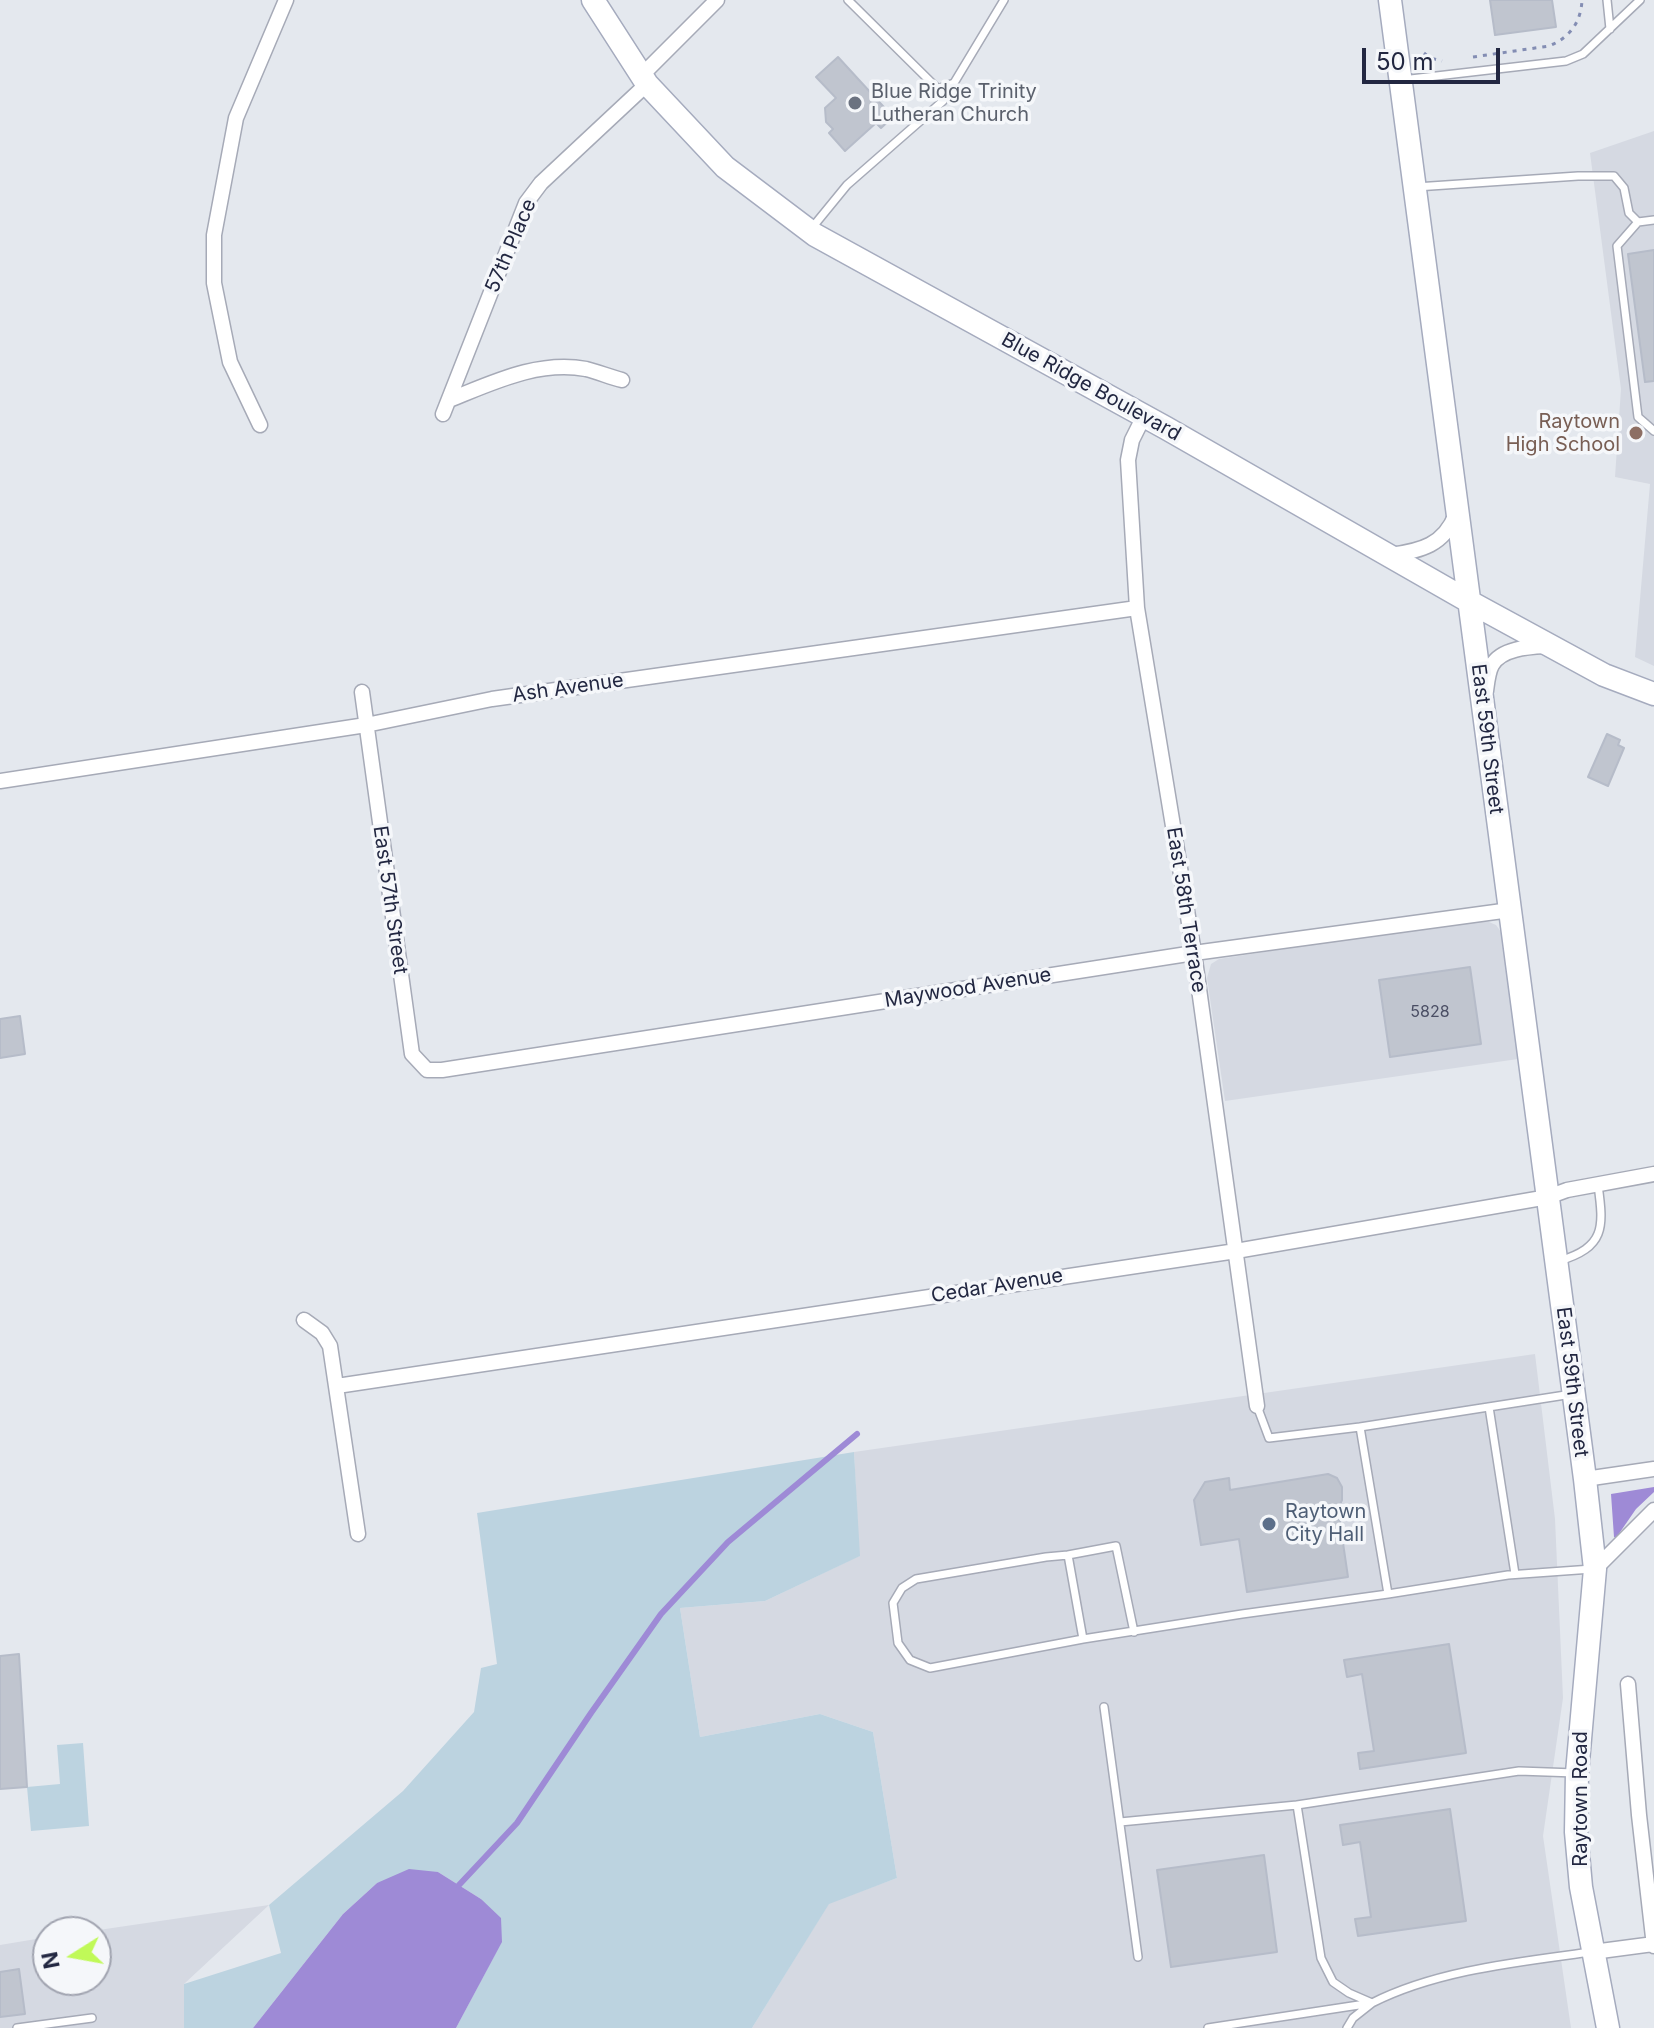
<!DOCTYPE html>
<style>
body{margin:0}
#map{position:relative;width:1654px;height:2028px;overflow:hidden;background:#e4e8ee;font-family:Inter,sans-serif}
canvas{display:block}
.north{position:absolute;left:32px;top:1916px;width:80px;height:80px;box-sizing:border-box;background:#f5f7fa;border:2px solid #a1a4b0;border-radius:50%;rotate:259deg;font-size:22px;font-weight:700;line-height:32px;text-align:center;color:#222741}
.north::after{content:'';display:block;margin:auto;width:28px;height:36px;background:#c0f958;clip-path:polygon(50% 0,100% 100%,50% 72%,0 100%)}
.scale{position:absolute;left:1362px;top:48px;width:138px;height:36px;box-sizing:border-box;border:4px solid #222741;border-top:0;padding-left:10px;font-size:24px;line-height:28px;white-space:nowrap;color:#222741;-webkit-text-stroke:6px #f5f7fa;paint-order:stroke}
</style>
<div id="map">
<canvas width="1654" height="2028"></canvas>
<div class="north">N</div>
<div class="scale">50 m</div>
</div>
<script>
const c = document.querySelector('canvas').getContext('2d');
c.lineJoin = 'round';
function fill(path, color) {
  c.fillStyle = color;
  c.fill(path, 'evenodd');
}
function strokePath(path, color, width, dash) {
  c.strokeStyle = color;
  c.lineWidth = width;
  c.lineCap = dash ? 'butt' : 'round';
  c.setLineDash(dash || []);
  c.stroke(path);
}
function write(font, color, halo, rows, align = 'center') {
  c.font = font + ' Inter,sans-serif';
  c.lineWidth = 7;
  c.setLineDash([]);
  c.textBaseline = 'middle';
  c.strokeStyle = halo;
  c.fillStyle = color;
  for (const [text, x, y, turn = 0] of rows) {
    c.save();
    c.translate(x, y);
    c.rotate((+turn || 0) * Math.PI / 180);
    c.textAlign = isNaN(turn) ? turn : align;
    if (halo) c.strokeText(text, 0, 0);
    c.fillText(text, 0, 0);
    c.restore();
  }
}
fill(new Path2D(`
 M 1654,131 L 1654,666 L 1635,657 L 1650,484 L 1615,477 L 1621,389 L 1590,153 Z
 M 1472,920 L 1489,922 L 1496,925 L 1501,932 L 1518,1059 L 1225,1101 L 1207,978 L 1211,964 L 1219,959 Z
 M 1535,1354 L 1555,1519 L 1563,1698 L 1543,1836 L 1571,2028 L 752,2028 L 829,1903 L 897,1878 L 873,1732 L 820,1714 L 700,1737 L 680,1608 L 765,1601 L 859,1556 L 854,1452 Z
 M 269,1905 L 184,1984 L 184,2028 L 0,2028 L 0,1945 L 48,1937 L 48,1980 L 96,1980 L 96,1932 L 85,1932 Z`), '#d5d9e2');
fill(new Path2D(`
 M 854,1452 L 860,1556 L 765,1601 L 680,1608 L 700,1737 L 820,1714 L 873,1732 L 897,1878 L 829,1904 L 752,2028 L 456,2028 L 501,1943 L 481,1899 L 438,1872 L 377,1883 L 343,1914 L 253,2028 L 184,2028 L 184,1984 L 281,1953 L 269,1905 L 403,1791 L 474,1712 L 481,1668 L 497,1664 L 477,1513 Z
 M 83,1743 L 89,1826 L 31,1831 L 27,1787 L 60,1784 L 57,1745 Z`), '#bcd3e0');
fill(new Path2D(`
 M 1654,1487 L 1654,1492 L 1636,1509 L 1616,1538 L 1614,1537 L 1611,1494 Z
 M 409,1869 L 438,1872 L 481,1899 L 501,1918 L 502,1942 L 456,2028 L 253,2028 L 343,1914 L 377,1883 Z`), '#9e8ad6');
strokePath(new Path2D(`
 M 459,1885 L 517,1823 L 591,1713 L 661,1614 L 728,1542 L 857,1434`), '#9e8ad6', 6);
const building = new Path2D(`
 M 1490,0 L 1552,0 L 1556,27 L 1495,35 Z
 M 838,57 L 893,117 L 881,128 L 876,123 L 845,151 L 829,133 L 833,129 L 826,122 L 825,108 L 836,98 L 816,77 Z
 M 1654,250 L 1654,381 L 1645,382 L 1628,254 Z
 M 1607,734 L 1620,740 L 1618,745 L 1624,748 L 1608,786 L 1588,777 Z
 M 1470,967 L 1481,1044 L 1390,1057 L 1379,980 Z
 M 20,1016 L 25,1054 L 0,1058 L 0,1019 Z
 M 1328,1474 L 1337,1478 L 1342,1487 L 1342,1500 L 1338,1509 L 1348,1577 L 1247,1592 L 1239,1539 L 1201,1545 L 1194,1500 L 1205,1482 L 1229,1478 L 1230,1490 Z
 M 1449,1644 L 1466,1753 L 1360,1769 L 1358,1753 L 1374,1751 L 1362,1674 L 1347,1677 L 1344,1660 Z
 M 19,1654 L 27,1787 L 0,1789 L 0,1656 Z
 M 1450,1809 L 1466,1921 L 1358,1936 L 1355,1919 L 1371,1917 L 1360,1842 L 1343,1845 L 1340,1825 Z
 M 1264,1855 L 1277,1952 L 1171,1967 L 1157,1870 Z
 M 19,1969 L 25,2014 L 0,2017 L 0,1972 Z`);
fill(building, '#c0c5cf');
strokePath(building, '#b6bcc9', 2);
const lane = new Path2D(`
 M 1607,0 L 1610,29
 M 1402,80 L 1566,61 L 1583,54 L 1640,0
 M 938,89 L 954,83 L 1004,0
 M 1416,187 L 1578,176 L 1614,176 L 1624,188 L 1629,213 L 1638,222 L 1654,220
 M 1638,222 L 1617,246 L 1638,417 L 1654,431
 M 811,229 L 847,185 L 943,101 L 938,89 L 848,0
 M 1559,1261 C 1605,1247 1604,1228 1598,1185
 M 1257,1406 L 1269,1438 L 1360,1427 L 1388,1594
 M 1489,1407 L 1515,1574
 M 1360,1427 L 1572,1394
 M 1068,1555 L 1046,1557 L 916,1579 L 902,1588 L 893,1603 L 898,1643 L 910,1660 L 930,1668 L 1083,1639
 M 1134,1632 L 1116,1546 L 1068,1555 L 1083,1639 L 1242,1614 L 1388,1594 L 1508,1575 L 1592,1569
 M 1104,1707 L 1138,1957
 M 1297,1805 L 1321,1958 L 1333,1982 L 1349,1993 L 1372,2003 L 1353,2018 L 1347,2028
 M 1120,1822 L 1297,1805 L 1519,1771 L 1575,1773
 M 17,2028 L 92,2018
 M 1208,2028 L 1372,2003 C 1437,1970 1519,1962 1591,1952`);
const street = new Path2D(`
 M 641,76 L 717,0
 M 449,400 C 492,383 538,360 586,369 C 598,372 610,377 622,380
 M 443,414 L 526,203 L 541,183 L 647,84
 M 1144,416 L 1132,440 L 1128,460 L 1137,608 L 1194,953 L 1257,1406
 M 260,425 L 230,362 L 214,283 L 214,235 L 236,118 L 286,0
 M 1390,555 C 1421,551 1444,545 1456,514
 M 1486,691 C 1487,684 1488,672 1492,665 C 1502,648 1529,647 1547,646
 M 362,692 L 412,1054 L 427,1070 L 442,1070 L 1194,953 L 1510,910
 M 0,781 L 366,725 L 492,699 L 1137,608
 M 304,1320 L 322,1333 L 330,1346 L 358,1534
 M 337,1386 L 1236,1251 L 1548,1197 L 1567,1190 L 1654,1174
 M 1585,1479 L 1654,1469
 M 1595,1569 L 1654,1510
 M 1628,1684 L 1639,1815 L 1654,1946
 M 1593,1952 L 1654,1944`);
const secondary = new Path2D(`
 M 593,0 L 647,84 L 725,167 L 815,235 L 1166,428 L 1470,602 L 1604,675 L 1654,694
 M 1390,0 L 1585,1479 L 1595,1569 L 1577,1773 L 1576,1832 L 1581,1887 L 1608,2028`);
strokePath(lane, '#a6aab7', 10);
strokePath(street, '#a6aab7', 17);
strokePath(secondary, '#a5abbe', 25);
strokePath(new Path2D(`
 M 1424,53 L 1430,58 L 1442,61
 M 1473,57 L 1549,46 C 1569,38 1581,23 1582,0`), '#838db3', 3, [4, 6]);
strokePath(lane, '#fff', 7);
strokePath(street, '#fff', 14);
strokePath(secondary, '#fff', 22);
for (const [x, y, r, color] of [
 [855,103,8,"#6b7280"],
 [1636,433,8,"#8d6e63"],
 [1269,1524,8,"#5c6f8a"]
]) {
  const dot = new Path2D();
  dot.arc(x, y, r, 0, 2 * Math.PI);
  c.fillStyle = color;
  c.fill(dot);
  strokePath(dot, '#f5f7fa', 3);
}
write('16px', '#4a4e64', null, [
 ["5828",1430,1012]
]);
write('20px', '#5b616d', '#f5f7fa', [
 ["Blue Ridge Trinity",871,92],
 ["Lutheran Church",871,115]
], 'left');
write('20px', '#222741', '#f5f7fa', [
 ["57th Place",511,246,-67],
 ["Blue Ridge Boulevard",1091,387,29],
 ["Ash Avenue",568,688,-8],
 ["East 59th Street",1487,739,83],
 ["East 57th Street",390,900,82],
 ["East 58th Terrace",1186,910,81],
 ["Maywood Avenue",968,988,-9],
 ["Cedar Avenue",997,1286,-9],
 ["East 59th Street",1572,1382,83],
 ["Raytown Road",1581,1799,-90]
]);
write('20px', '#785e54', '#f5f7fa', [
 ["Raytown",1620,422],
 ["High School",1620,445]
], 'right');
write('20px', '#4e5e75', '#f5f7fa', [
 ["Raytown",1285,1512],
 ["City Hall",1285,1535]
], 'left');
</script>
